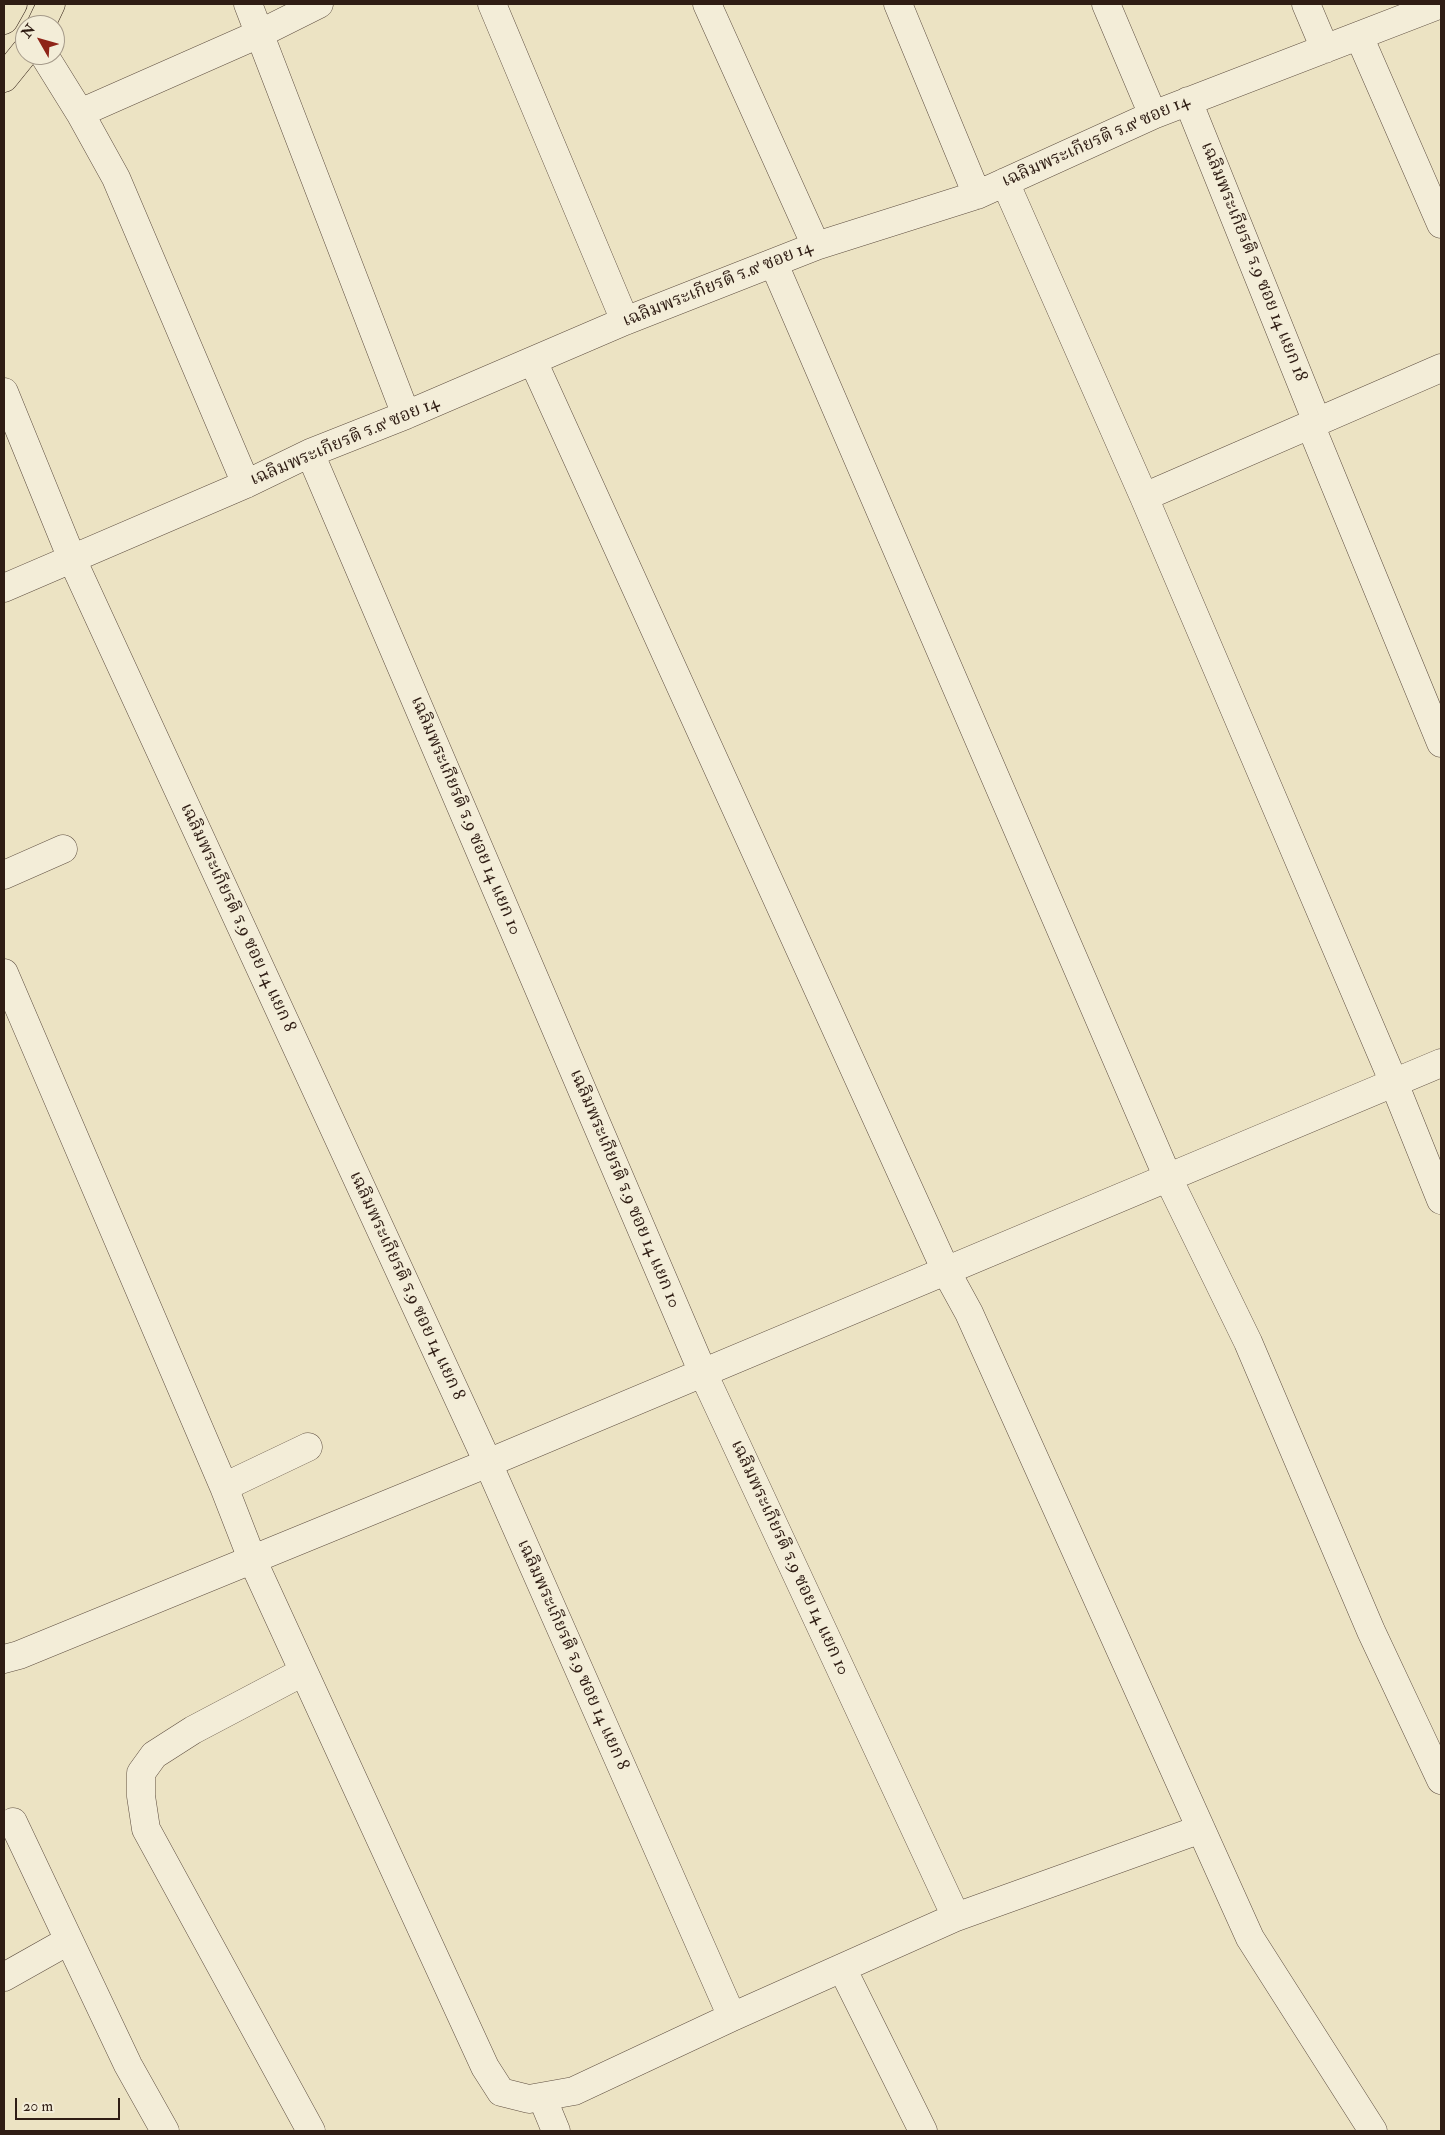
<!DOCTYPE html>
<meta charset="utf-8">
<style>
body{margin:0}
#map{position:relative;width:1445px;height:2135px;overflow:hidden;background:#ece3c3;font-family:"IM FELL Double Pica",serif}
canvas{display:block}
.frame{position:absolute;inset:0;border:5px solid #2f1d14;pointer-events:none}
.north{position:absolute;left:15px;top:15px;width:50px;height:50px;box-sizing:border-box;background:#f3edd8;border:1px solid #a59a8a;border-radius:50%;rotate:308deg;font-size:14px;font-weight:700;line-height:20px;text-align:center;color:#2f1d14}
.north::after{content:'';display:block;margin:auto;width:18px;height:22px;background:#8f2418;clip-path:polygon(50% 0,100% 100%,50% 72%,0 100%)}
.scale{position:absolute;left:15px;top:2098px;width:105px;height:22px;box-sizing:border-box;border:2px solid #2f1d14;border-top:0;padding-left:6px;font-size:15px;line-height:18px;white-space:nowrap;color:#2f1d14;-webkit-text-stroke:4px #f3edd8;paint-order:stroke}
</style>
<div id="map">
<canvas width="1445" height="2135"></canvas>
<div class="frame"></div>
<div class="north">N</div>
<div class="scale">20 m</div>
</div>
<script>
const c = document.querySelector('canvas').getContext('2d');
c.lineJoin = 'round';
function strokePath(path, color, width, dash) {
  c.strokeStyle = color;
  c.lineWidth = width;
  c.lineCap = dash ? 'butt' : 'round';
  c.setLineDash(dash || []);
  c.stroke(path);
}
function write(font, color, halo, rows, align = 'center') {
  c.font = font + ' "IM FELL Double Pica","Noto Serif Thai",serif';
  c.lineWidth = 5;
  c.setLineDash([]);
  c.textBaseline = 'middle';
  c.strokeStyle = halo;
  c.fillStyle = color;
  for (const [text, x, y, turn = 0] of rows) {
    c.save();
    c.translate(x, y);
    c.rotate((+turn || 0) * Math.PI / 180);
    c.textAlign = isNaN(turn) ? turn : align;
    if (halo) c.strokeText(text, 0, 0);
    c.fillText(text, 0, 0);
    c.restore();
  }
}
const minor = new Path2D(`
 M 248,4 L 406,415
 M 492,4 L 625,321
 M 707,4 L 816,246
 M 898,4 L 977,195
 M 1106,4 L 1153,115
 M 1306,4 L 1325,49
 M 1359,36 L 1441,224
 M 44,55 L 80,113 L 116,178 L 246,484
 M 1188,101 L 1317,422
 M 80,113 L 259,34 L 319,4
 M 1005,182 L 1144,497 L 1394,1083 L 1441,1200
 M 774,264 L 1168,1178 L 1248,1342 L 1371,1631 L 1441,1780
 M 533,361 L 946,1271 L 969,1313 L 1250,1938 L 1373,2131
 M 4,392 L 72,559 L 488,1463 L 732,2017
 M 1310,424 L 1441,743
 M 310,453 L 703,1373 L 956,1917
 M 1144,497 L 1441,368
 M 4,588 L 246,484 L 310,453 L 406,415 L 625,321 L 816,246 L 977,195 L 1153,115 L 1441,4
 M 4,875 L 63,849
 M 4,973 L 224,1487 L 252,1559 L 485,2067 L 501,2092 L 529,2099 L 574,2091 L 732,2017 L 956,1917 L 1201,1829
 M 224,1487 L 308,1447
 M 4,1659 L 19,1655 L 488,1463 L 1441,1063
 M 303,1672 L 193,1730 L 154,1755 L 141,1773 L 141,1796 L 146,1829 L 311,2131
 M 13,1822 L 128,2065 L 165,2131
 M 842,1968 L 923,2131
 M 4,1977 L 68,1941
 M 542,2097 L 556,2131`);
const major = new Path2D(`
 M 4,20 L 13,4
 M 41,25 L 51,4
 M 4,78 L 25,52`);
strokePath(minor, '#5e4e40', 29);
strokePath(major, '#2f1d14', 29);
strokePath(minor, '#f3edd8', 28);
strokePath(major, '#ece3c3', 28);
write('18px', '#2f1d14', '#f3edd8', [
 ["เฉลิมพระเกียรติ ร.๙ ซอย 14",1096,142,-24],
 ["เฉลิมพระเกียรติ ร.9 ซอย 14 แยก 18",1253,262,68],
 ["เฉลิมพระเกียรติ ร.๙ ซอย 14",718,285,-22],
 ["เฉลิมพระเกียรติ ร.๙ ซอย 14",345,442,-23],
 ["เฉลิมพระเกียรติ ร.9 ซอย 14 แยก 10",465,816,67],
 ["เฉลิมพระเกียรติ ร.9 ซอย 14 แยก 8",237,918,65],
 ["เฉลิมพระเกียรติ ร.9 ซอย 14 แยก 10",624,1189,67],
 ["เฉลิมพระเกียรติ ร.9 ซอย 14 แยก 8",406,1286,65],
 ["เฉลิมพระเกียรติ ร.9 ซอย 14 แยก 10",789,1558,65],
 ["เฉลิมพระเกียรติ ร.9 ซอย 14 แยก 8",572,1655,66]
]);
</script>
